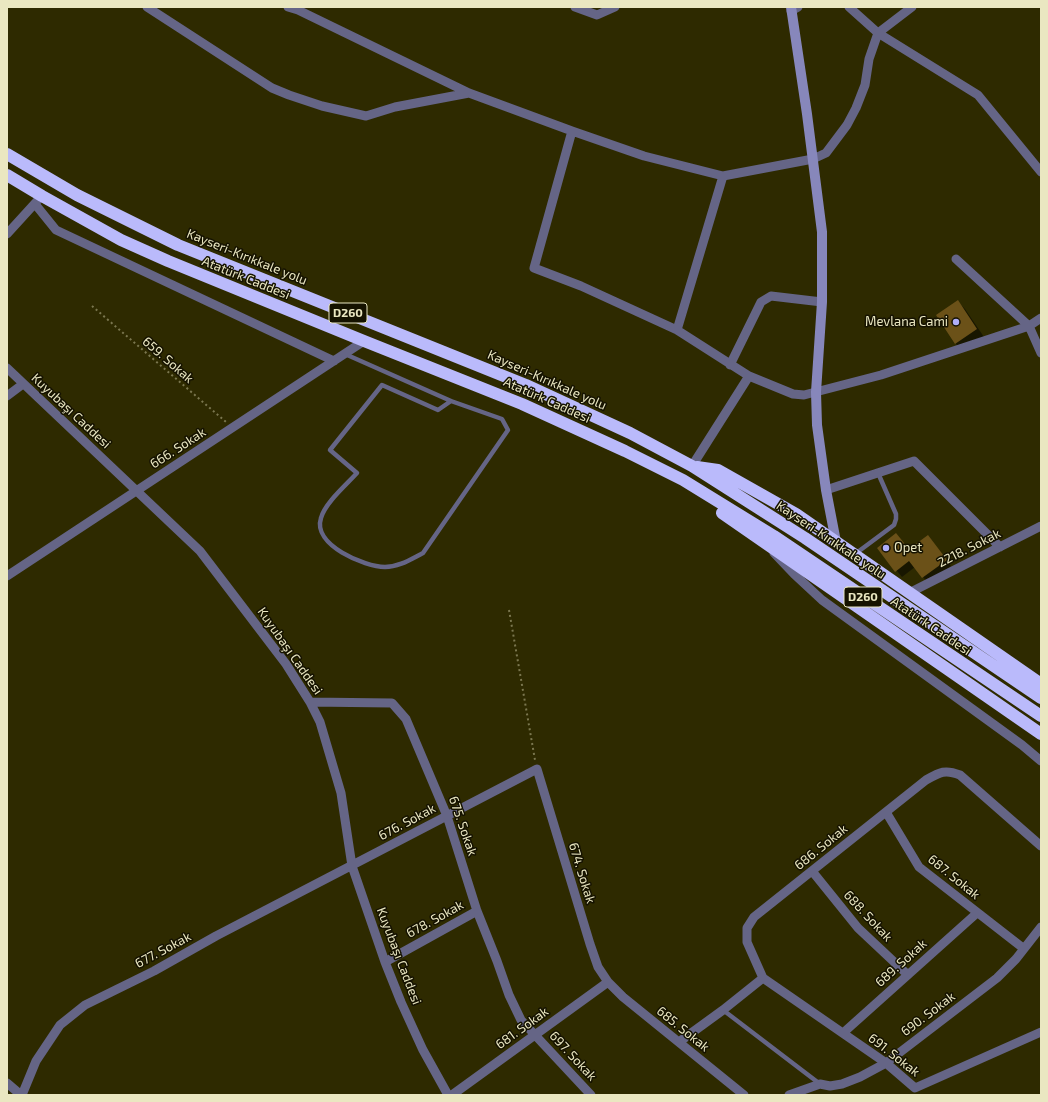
<!DOCTYPE html>
<meta charset="utf-8">
<style>
body{margin:0}
#map{position:relative;width:1048px;height:1102px;overflow:hidden;background:#2e2a00;font-family:"Exo 2",sans-serif}
canvas{display:block}
.frame{position:absolute;inset:0;border:8px solid #eae7c1;pointer-events:none}
</style>
<div id="map">
<canvas width="1048" height="1102"></canvas>
<div class="frame"></div>
</div>
<script>
const c = document.querySelector('canvas').getContext('2d');
c.lineJoin = 'round';
function fill(path, color) {
  c.fillStyle = color;
  c.fill(path, 'evenodd');
}
function strokePath(path, color, width, dash) {
  c.strokeStyle = color;
  c.lineWidth = width;
  c.lineCap = dash ? 'butt' : 'round';
  c.setLineDash(dash || []);
  c.stroke(path);
}
function write(font, color, halo, rows, align = 'center') {
  c.font = font + ' "Exo 2",sans-serif';
  c.lineWidth = 3;
  c.setLineDash([]);
  c.textBaseline = 'middle';
  c.strokeStyle = halo;
  c.fillStyle = color;
  for (const [text, x, y, turn = 0] of rows) {
    c.save();
    c.translate(x, y);
    c.rotate((+turn || 0) * Math.PI / 180);
    c.textAlign = isNaN(turn) ? turn : align;
    if (halo) c.strokeText(text, 0, 0);
    c.fillText(text, 0, 0);
    c.restore();
  }
}
fill(new Path2D(`
 M 958,302 L 965,309 L 984,337 L 963,351 L 955,343 Z
 M 896,534 L 910,550 L 928,536 L 951,566 L 928,583 L 915,567 L 902,577 L 878,548 Z`), '#0007');
fill(new Path2D(`
 M 958,300 L 977,329 L 955,344 L 936,315 Z
 M 896,533 L 909,549 L 928,535 L 947,560 L 922,578 L 909,561 L 895,572 L 877,548 Z`), '#6b5118');
strokePath(new Path2D(`
 M 92,306 L 226,422
 M 509,610 L 535,760`), '#7b774f', 2, [2, 3]);
strokePath(new Path2D(`
 M 345,354 L 451,401 L 502,419 L 508,430 L 423,553 C 411,559 399,567 385,567 C 365,567 312,545 321,518 C 325,503 346,485 357,473 L 330,450 L 382,385 L 438,410 L 451,401
 M 855,554 L 894,525 L 896,519 L 896,514 L 878,473
 M 723,1010 L 820,1084`), '#656586', 4.5);
strokePath(new Path2D(`
 M 147,7 L 272,88 L 289,95 L 322,106 L 366,116 L 395,107 L 469,93
 M 288,7 L 298,10 L 469,93 L 572,131 L 534,268 L 581,286 L 677,330 L 749,376 L 692,466
 M 575,7 L 597,15 L 615,7
 M 849,7 L 878,33 L 978,95 L 1041,172
 M 791,11 L 798,7
 M 572,131 L 644,156 L 723,176 L 813,159 L 826,153 L 847,125 L 856,108 L 865,85 L 869,59 L 878,33 L 912,7
 M 35,204 L 56,230 L 334,361
 M 7,234 L 38,200
 M 956,259 L 1029,326 L 1041,353
 M 677,330 L 723,176
 M 730,365 L 761,302 L 771,296 L 822,302
 M 7,368 L 200,551 L 286,664 L 310,702 L 320,722 L 341,793 L 352,866 L 385,962 L 401,1002 L 423,1050 L 448,1095
 M 749,376 L 793,394 L 804,395 L 881,375 L 1029,326 L 1041,318
 M 7,396 L 23,384
 M 826,490 L 914,461 L 1000,547
 M 774,553 L 794,574 L 822,600 L 1022,745 L 1041,761
 M 7,576 L 364,341
 M 909,593 L 1041,526
 M 310,702 L 392,703 L 406,719 L 447,816 L 477,911 L 497,961 L 509,995 L 521,1020 L 591,1095
 M 886,812 L 919,867 L 1023,948
 M 812,871 L 858,928 L 908,975
 M 385,962 L 477,911
 M 763,978 L 886,1063 L 915,1088 L 1041,1032
 M 843,1033 L 977,913
 M 679,1042 L 723,1010 L 763,978 L 747,942 L 747,928 L 754,917 L 926,780 C 940,772 945,769 960,775 L 1041,846
 M 7,1083 L 21,1095
 M 22,1095 L 36,1061 L 60,1025 L 85,1005 L 154,971 L 216,936 L 537,769 L 590,944 L 598,967 L 608,982 L 623,997 L 744,1095
 M 452,1095 L 608,982
 M 789,1095 L 820,1084 L 830,1086 L 842,1084 L 860,1077 L 886,1063 L 997,978 L 1016,959 L 1041,927`), '#656586', 9);
strokePath(new Path2D(`
 M 791,7 L 807,114 L 822,232 L 822,302 L 816,392 L 817,425 L 826,490 L 836,542`), '#8787bb', 10);
strokePath(new Path2D(`
 M 7,154 L 77,195 L 178,245 L 526,385 L 630,433 L 692,466 L 805,538 L 1041,698
 M 7,175 L 42,196 L 121,240 L 168,261 L 364,341 L 522,404 L 625,451 L 683,480 L 774,536 L 1041,716
 M 697,467 L 718,470 L 796,514 L 1041,684
 M 722,513 L 1041,734`), '#babafb', 12);
for (const [x, y, r, color] of [
 [956,322,4,"#afaefa"],
 [886,548,4,"#afaefa"]
]) {
  const dot = new Path2D();
  dot.arc(x, y, r, 0, 2 * Math.PI);
  c.fillStyle = color;
  c.fill(dot);
  strokePath(dot, '#151200', 1.5);
}
for (const [x, y, w] of [
 [348,313,38],
 [863,597,38]
]) {
  const box = new Path2D();
  box.roundRect(x - w / 2, y - 10, w, 20, 3);
  c.fillStyle = '#151200';
  c.fill(box);
  strokePath(box, '#eae7c1', 1);
}
write('bold 12px', '#eae7c1', null, [
 ["D260",348,313],
 ["D260",863,597]
]);
write('13px', '#eae7c1', '#151200', [
 ["Kayseri-Kırıkkale yolu",247,257,22],
 ["Atatürk Caddesi",246,278,22],
 ["659. Sokak",168,360,41],
 ["Kayseri-Kırıkkale yolu",547,380,24],
 ["Atatürk Caddesi",547,400,24],
 ["Kuyubaşı Caddesi",71,411,43],
 ["666. Sokak",178,448,-33],
 ["Kayseri-Kırıkkale yolu",831,540,34],
 ["2218. Sokak",969,548,-27],
 ["Atatürk Caddesi",931,626,34],
 ["Kuyubaşı Caddesi",290,651,55],
 ["676. Sokak",407,822,-28],
 ["675. Sokak",463,826,71],
 ["686. Sokak",821,847,-39],
 ["674. Sokak",582,873,73],
 ["687. Sokak",954,877,39],
 ["688. Sokak",868,916,47],
 ["678. Sokak",435,919,-29],
 ["677. Sokak",163,950,-28],
 ["Kuyubaşı Caddesi",399,956,69],
 ["689. Sokak",901,963,-42],
 ["690. Sokak",928,1014,-37],
 ["681. Sokak",522,1028,-36],
 ["685. Sokak",683,1029,39],
 ["691. Sokak",894,1055,38],
 ["697. Sokak",573,1056,47]
]);
write('13px', '#eae7c1', '#151200', [
 ["Mevlana Cami",948,322],
 ["Opet",894,548,"left"]
], 'right');
</script>
